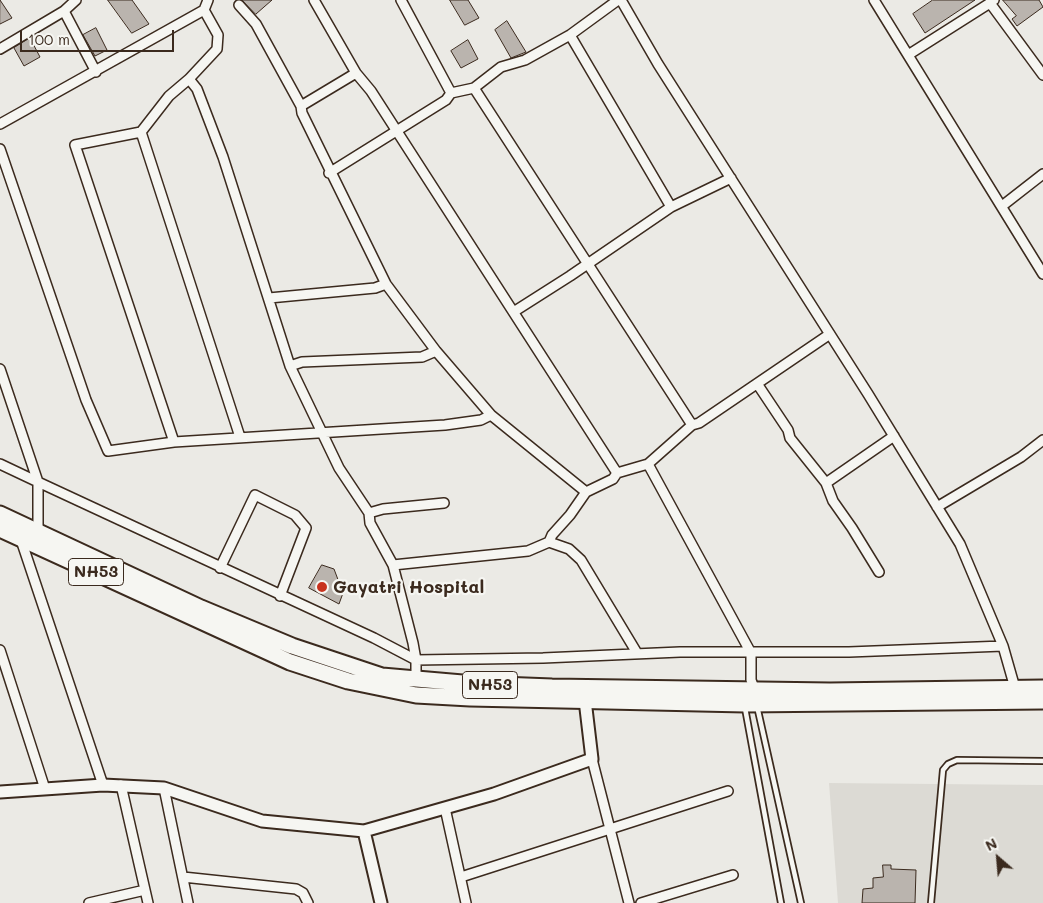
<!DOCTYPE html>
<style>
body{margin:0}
#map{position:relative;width:1043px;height:903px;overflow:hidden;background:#ebeae5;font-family:Mali,sans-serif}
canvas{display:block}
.north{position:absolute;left:973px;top:833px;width:50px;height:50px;-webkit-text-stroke:4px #f6f6f2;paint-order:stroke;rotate:333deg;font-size:14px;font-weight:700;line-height:20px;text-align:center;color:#3b2a1e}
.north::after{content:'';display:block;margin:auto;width:18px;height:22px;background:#3b2a1e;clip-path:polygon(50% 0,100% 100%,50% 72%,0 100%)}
.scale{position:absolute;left:20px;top:30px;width:154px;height:22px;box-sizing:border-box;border:2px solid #3b2a1e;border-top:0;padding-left:6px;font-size:15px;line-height:18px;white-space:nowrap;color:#3b2a1e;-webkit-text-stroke:4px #f6f6f2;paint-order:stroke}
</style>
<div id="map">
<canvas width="1043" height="903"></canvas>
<div class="north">N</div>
<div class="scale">100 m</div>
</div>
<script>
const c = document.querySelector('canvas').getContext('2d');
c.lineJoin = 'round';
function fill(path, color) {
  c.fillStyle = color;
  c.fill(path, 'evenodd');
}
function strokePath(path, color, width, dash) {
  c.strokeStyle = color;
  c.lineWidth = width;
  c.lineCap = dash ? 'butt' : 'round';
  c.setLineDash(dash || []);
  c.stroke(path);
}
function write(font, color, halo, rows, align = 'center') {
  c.font = font + ' Mali,sans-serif';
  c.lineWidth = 4.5;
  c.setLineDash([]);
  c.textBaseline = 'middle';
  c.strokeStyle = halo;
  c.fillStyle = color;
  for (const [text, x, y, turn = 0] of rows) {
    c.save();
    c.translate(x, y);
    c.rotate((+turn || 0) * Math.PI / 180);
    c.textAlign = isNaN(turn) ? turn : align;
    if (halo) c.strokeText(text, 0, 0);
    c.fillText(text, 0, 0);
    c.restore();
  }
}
fill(new Path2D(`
 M 829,783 L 1043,785 L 1043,903 L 838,903 Z`), '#dcdad4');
const building = new Path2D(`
 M 0,0 L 12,18 L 0,24 Z
 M 108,0 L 132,0 L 149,24 L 132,33 Z
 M 242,0 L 272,0 L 256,14 Z
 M 450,0 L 468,0 L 479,18 L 465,25 Z
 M 933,0 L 975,0 L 925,33 L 913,14 Z
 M 1003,0 L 1039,0 L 1043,7 L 1017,26 L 1012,19 L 1016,16 Z
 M 507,21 L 526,52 L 511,58 L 495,30 Z
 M 96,28 L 107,50 L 95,56 L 83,35 Z
 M 30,38 L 40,57 L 24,66 L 14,48 Z
 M 468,40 L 478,59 L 461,68 L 451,51 Z
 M 322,565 L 334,569 L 343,593 L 339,604 L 309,588 Z
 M 883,865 L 891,865 L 891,869 L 916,870 L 915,903 L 862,903 L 863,889 L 873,888 L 873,878 L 883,877 Z`);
fill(building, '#bab4ae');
strokePath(building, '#3b2a1e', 1);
const lane = new Path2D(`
 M 757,706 L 801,903
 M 745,708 L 781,903
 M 931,903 L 943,770 L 948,764 L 957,760 L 1043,761`);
const street = new Path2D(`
 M 314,0 L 356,73 L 371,91 L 617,473
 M 401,0 L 451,93
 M 621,0 L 658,64 L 868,394 L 960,544 L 1003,646 L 1015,688
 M 874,0 L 1043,274
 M 994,0 L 990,3 L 1043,75
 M 239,5 L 256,24 L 301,106 L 302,113 L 386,284 L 436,351 L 491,415 L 586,492
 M 64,11 L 96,72
 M 570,35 L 671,207
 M 0,49 L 64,11 L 76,0
 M 908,55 L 990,3
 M 189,79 L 197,89 L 223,157 L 290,366 L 339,468 L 369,513 L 370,523 L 393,565 L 413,643 L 416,660 L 416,680
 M 474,88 L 692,425
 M 301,106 L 356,73
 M 0,124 L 204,10
 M 141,132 L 240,437
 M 0,149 L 86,400 L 108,451 L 174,442 L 445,425 L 481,420 L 491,415
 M 329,173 L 446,100 L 451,93 L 474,88 L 501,67 L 525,60 L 570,35 L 618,0
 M 1002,206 L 1043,174
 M 269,298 L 375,288 L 386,284
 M 515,311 L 570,276 L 671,207 L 731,178
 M 290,366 L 302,362 L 422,357 L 436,351
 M 0,369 L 38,482 L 374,638 L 416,660 L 543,658 L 680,652 L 849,652 L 1003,646
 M 758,385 L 788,430 L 790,438 L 826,483 L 833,501 L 852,528 L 879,572
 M 174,442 L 75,145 L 141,132 L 169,96 L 189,79 L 217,49 L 218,35 L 204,10 L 208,0
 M 0,464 L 38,482 L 38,532
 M 648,464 L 751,653 L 751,680 L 756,693
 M 826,483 L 894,436
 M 937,507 L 1021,457 L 1043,440
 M 369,513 L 383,509 L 444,503
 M 20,537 L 103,785
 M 549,542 L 552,535 L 570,515 L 586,492 L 613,479 L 617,473 L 648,464 L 692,425 L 699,423 L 830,334
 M 393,565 L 528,551 L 549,542 L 569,549 L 581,560 L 637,653
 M 220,568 L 255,495 L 295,515 L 306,528 L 280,596
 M 0,650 L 45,789
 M 592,759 L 629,903
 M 121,785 L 148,903
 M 164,788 L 188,903
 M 445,808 L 466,903
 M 183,877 L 296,889 L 303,893 L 308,903
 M 461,877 L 728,791
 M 89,903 L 145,890
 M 641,903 L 733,875`);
const secondary = new Path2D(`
 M 0,792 L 103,785 L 164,788 L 262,821 L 364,831 L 494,794 L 592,759 L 585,700
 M 364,831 L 381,903`);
const highway = new Path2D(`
 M 0,514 L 201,608 L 292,646 L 382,676 L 474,684 L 552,687 L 830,691 L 1043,688
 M 0,529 L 290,662 L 348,681 L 416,695 L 470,698 L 745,704 L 1043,701`);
strokePath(lane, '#3b2a1e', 8);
strokePath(street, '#3b2a1e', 12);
strokePath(secondary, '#3b2a1e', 15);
strokePath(highway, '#3b2a1e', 19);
strokePath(lane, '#f6f6f2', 4.5);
strokePath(street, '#f6f6f2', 9);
strokePath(secondary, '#f6f6f2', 11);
strokePath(highway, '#f6f6f2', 15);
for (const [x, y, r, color] of [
 [322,587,6,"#c8321e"]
]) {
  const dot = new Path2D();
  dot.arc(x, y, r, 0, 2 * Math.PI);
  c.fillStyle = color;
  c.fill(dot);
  strokePath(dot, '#f6f6f2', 2);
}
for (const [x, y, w] of [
 [96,572,55],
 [490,685,55]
]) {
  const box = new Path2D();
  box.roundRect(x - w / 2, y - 13.5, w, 27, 4);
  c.fillStyle = '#f6f6f2';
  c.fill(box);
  strokePath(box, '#3b2a1e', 1);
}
write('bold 16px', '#3b2a1e', null, [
 ["NH53",96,572],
 ["NH53",490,685]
]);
write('bold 18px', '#3b2a1e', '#f6f6f2', [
 ["Gayatri Hospital",333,587]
], 'left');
</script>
